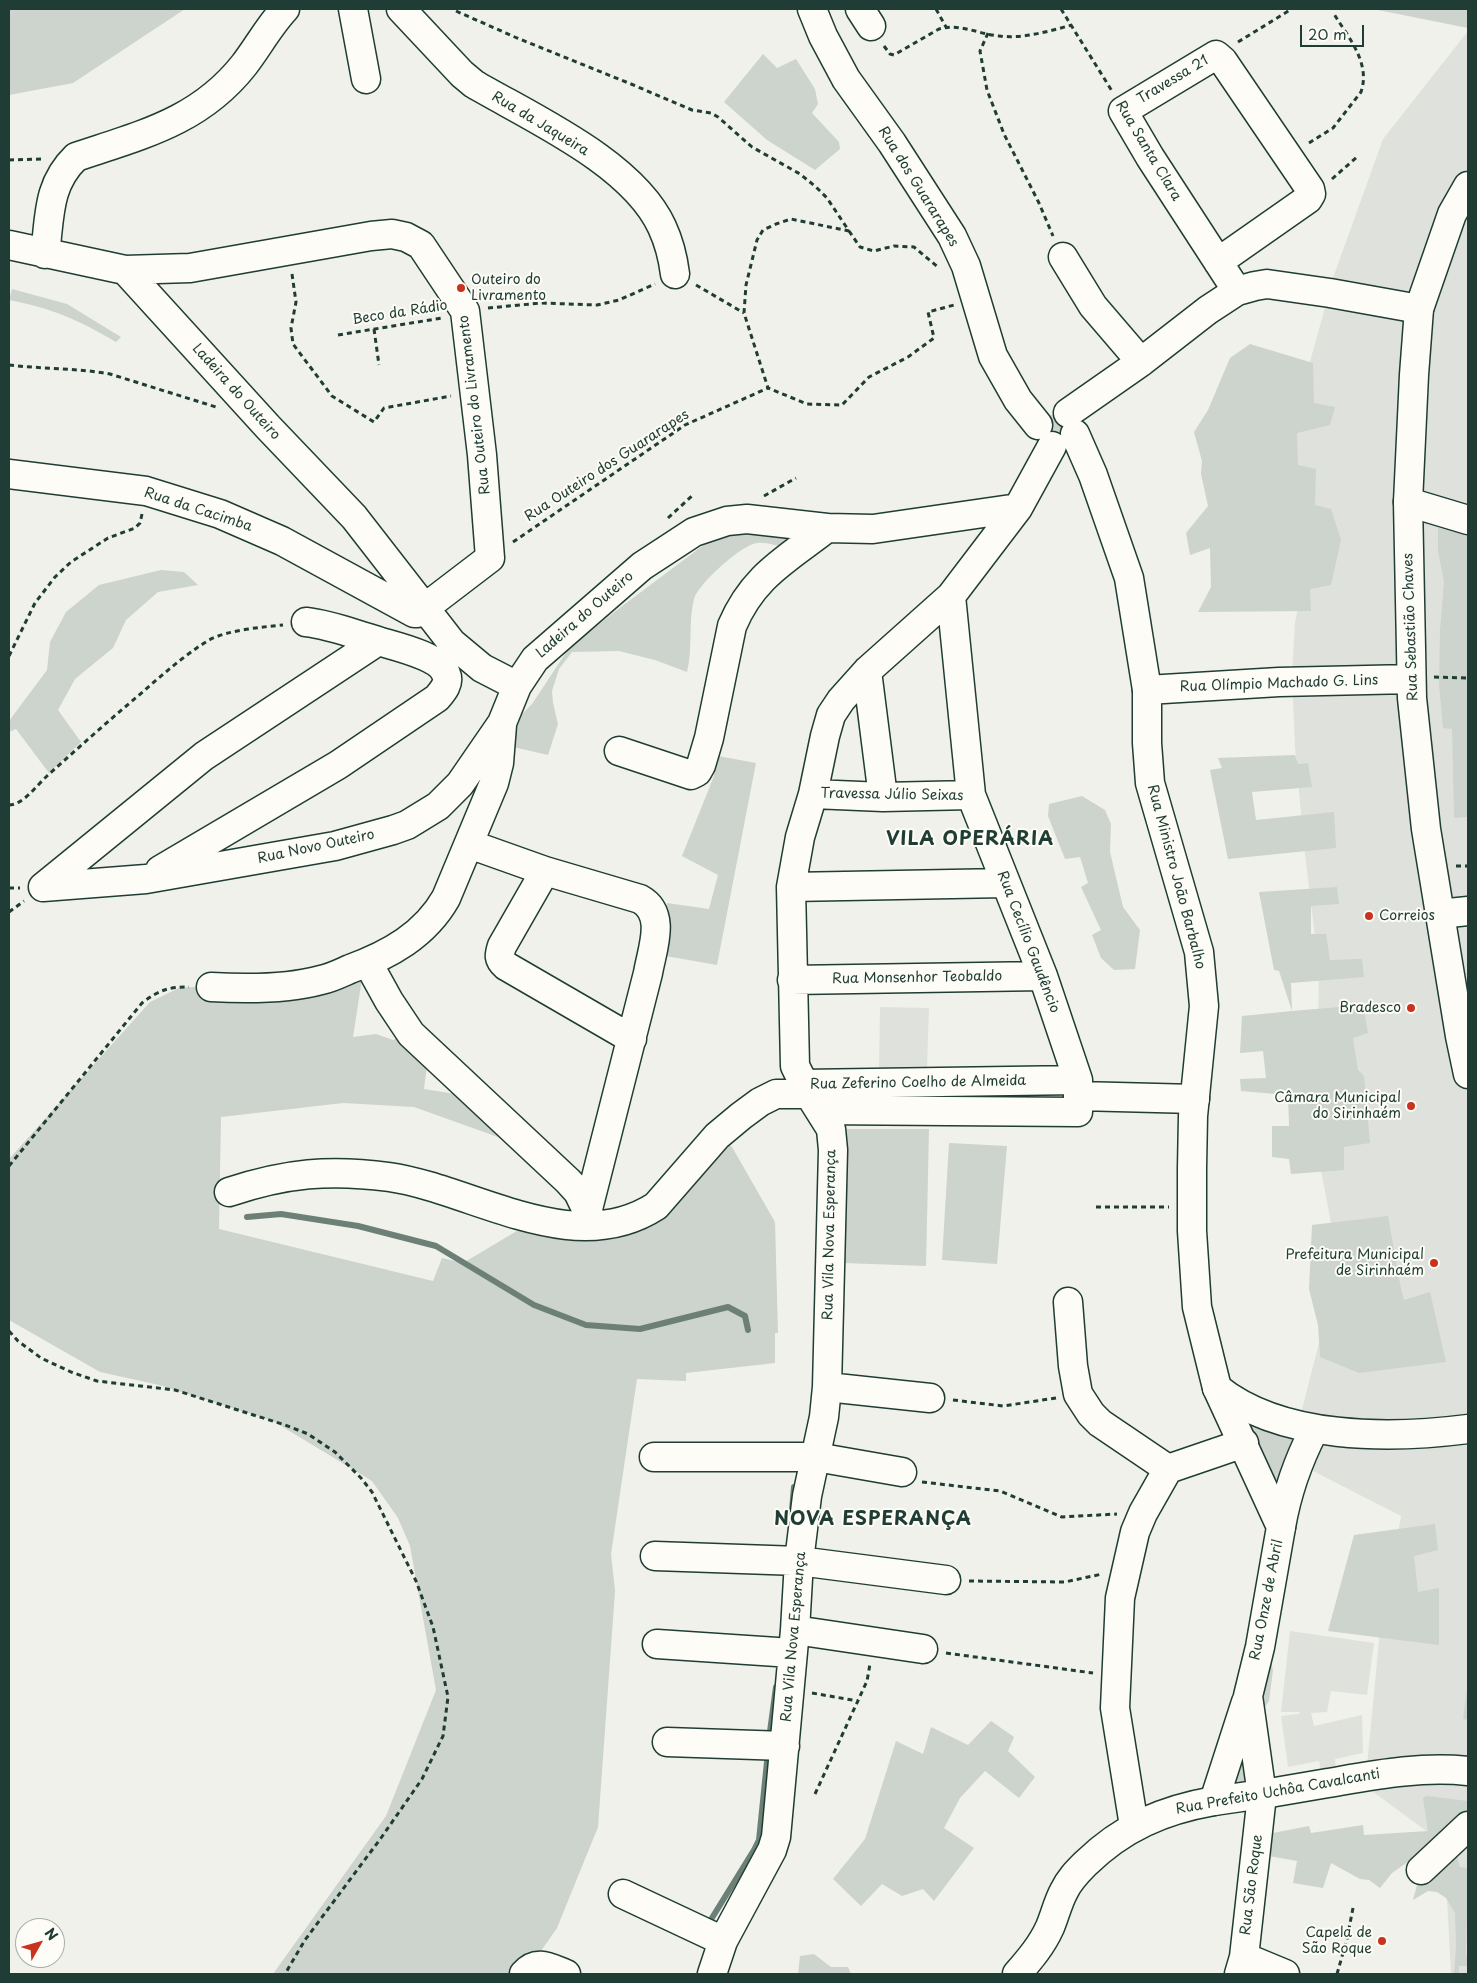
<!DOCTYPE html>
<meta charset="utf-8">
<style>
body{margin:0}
#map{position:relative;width:1477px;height:1983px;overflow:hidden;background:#f0f1eb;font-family:"Playpen Sans",sans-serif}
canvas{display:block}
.frame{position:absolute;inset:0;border:10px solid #1f3d34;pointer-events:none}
.north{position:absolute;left:15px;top:1918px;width:50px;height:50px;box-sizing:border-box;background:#fdfcf7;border:1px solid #a4b0a9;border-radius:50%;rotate:52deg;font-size:14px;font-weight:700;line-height:20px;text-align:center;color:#1f3d34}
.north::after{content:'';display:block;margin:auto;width:18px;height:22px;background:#c8321e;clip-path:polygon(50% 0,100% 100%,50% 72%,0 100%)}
.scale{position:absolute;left:1300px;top:25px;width:64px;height:22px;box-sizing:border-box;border:2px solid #1f3d34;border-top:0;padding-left:6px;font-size:15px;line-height:18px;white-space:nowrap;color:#1f3d34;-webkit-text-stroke:4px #fdfcf7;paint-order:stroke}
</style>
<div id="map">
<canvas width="1477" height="1983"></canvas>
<div class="frame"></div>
<div class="north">N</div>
<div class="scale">20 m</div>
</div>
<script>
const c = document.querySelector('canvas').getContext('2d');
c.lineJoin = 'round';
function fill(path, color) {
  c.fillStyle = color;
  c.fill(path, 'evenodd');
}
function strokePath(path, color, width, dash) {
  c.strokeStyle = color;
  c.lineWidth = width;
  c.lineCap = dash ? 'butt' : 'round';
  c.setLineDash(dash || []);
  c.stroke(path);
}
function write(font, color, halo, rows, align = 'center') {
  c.font = font + ' "Playpen Sans",sans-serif';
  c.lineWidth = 4;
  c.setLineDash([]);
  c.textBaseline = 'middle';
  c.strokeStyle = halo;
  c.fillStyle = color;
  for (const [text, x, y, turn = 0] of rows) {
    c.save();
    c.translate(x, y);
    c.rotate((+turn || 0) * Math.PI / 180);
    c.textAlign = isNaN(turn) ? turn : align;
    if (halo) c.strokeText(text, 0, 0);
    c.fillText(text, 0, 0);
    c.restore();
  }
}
fill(new Path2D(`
 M 1468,31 L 1468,1974 L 1451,1974 L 1444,1844 L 1365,1786 L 1380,1630 L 1401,1516 L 1307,1468 L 1300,1417 L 1339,1265 L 1316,1144 L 1319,969 L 1304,846 L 1295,747 L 1292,675 L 1295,622 L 1300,600 L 1296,412 L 1334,275 L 1383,139 Z
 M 880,1007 L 929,1008 L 927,1069 L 879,1068 Z
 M 1290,1631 L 1374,1643 L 1367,1695 L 1331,1691 L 1327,1712 L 1311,1713 L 1314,1726 L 1362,1715 L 1363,1753 L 1335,1759 L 1336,1767 L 1321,1770 L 1319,1761 L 1288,1767 L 1281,1716 L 1299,1714 L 1300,1712 L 1281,1712 Z`), '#dfe2dc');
fill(new Path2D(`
 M 9,9 L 185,9 L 73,83 L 9,95 Z
 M 1373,9 L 1468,9 L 1468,28 Z
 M 763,54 L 777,68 L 796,59 L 815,89 L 818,104 L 812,113 L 839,142 L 840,149 L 815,170 L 767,140 L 724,102 Z
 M 12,289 L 67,304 L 121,337 L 116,342 C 79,320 51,308 9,300 Z
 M 1250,344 L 1313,363 L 1314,403 L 1335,407 L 1330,425 L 1297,433 L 1298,465 L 1316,469 L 1315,505 L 1331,509 L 1341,540 L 1331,585 L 1310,589 L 1311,611 L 1198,612 L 1211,587 L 1210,548 L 1190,555 L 1186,533 L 1208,506 L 1201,474 L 1202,461 L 1194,432 L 1208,410 L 1230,358 Z
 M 1057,413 L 1062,414 L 1068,438 L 1051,440 L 1044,424 L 1049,416 Z
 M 1438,528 L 1468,535 L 1468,817 L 1454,818 L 1452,729 L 1443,728 L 1439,685 L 1440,630 L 1444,582 L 1438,551 Z
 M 743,529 L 806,535 L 788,548 C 778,546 766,542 757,543 C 741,545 698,584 694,599 C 688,622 693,648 687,672 L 655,660 L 619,651 L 572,652 L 559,669 L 552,691 L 553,703 L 558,724 L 548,755 L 509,746 L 522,714 L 532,704 L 569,648 L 617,610 L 705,544 Z
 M 161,570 L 184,572 L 198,585 L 158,592 L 126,620 L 113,648 L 75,679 L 58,710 L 81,742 L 49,773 L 16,729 L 9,732 L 9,721 L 47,670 L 50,642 L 66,612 L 99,585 Z
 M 1295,755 L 1298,764 L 1308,763 L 1312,787 L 1252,792 L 1256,820 L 1334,812 L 1336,848 L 1228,859 L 1210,770 L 1222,768 L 1218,758 Z
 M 718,756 L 756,763 L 717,965 L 660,955 L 667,903 L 709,909 L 718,875 L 682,856 L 714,776 Z
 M 1082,796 L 1105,810 L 1111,824 L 1110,852 L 1123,907 L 1140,930 L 1135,969 L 1114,970 L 1101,958 L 1092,935 L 1101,930 L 1081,887 L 1088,883 L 1080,857 L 1065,859 L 1048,816 L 1049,804 Z
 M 1337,887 L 1339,904 L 1311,906 L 1311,934 L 1326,934 L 1330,960 L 1362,959 L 1364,977 L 1291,983 L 1292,1011 L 1363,1005 L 1368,1033 L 1353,1038 L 1358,1070 L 1364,1076 L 1370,1143 L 1344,1147 L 1344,1170 L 1291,1174 L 1289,1159 L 1272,1157 L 1272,1126 L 1289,1126 L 1288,1095 L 1241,1091 L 1240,1079 L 1266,1078 L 1263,1051 L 1240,1053 L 1242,1016 L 1292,1011 L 1279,971 L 1274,970 L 1259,892 Z
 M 365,959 L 353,1037 L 376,1034 L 393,1040 L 404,1035 L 428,1057 L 424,1089 L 468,1096 L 523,1146 L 414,1107 L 343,1103 L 221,1117 L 219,1229 L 433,1281 L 442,1258 L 463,1263 L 532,1222 L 618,1237 L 680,1193 L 714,1132 L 732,1147 L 775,1222 L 778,1333 L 775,1333 L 775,1363 L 686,1373 L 686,1381 L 637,1379 L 611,1554 L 615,1591 L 598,1827 L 557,1928 L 525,1974 L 273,1974 L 386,1816 L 436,1690 L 410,1546 L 398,1518 L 372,1481 L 273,1421 L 159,1385 L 100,1372 L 9,1320 L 9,1159 L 150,1002 L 179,988 L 208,986 L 208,988 Z
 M 843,1129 L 929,1129 L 926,1266 L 843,1263 Z
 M 949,1143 L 1007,1146 L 997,1264 L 942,1260 Z
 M 1388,1216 L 1401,1289 L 1404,1300 L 1430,1292 L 1446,1362 L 1359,1373 L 1320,1357 L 1318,1325 L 1309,1289 L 1312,1225 Z
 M 1240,1416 L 1305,1436 L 1277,1499 Z
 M 1435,1524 L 1438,1550 L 1414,1556 L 1418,1592 L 1439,1588 L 1439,1645 L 1328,1631 L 1354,1535 Z
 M 1264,1653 L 1271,1662 L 1273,1670 L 1269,1701 L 1265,1707 L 1260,1710 Z
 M 1468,1682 L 1468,1720 L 1463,1719 Z
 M 991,1721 L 1014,1737 L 1008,1751 L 1035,1777 L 1019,1798 L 985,1771 L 960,1798 L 944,1828 L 974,1848 L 934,1901 L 923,1889 L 902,1896 L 882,1884 L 861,1906 L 833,1879 L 865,1839 L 896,1741 L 923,1754 L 931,1727 L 968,1745 Z
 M 1244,1740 L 1256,1790 L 1224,1793 Z
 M 1427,1796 L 1468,1801 L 1468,1816 L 1412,1859 L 1392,1873 L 1380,1888 L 1369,1880 L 1360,1879 L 1331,1863 L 1323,1888 L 1293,1883 L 1297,1861 L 1269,1856 L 1273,1833 L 1309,1826 L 1311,1833 L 1363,1825 L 1364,1835 L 1428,1831 L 1423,1798 Z
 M 1450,1856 L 1457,1857 L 1460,1867 L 1468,1868 L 1466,1955 L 1468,1956 L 1468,1966 L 1459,1966 L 1459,1974 L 1454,1974 L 1456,1946 L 1455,1913 L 1446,1898 L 1437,1892 L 1428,1891 L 1413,1900 L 1417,1885 Z
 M 814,1954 L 831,1967 L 848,1967 L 851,1974 L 798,1974 L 800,1956 Z`), '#cdd3cd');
strokePath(new Path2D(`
 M 247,1217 L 281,1214 L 358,1226 L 436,1246 L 534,1305 L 586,1325 L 640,1329 L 728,1307 L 745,1316 L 748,1330
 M 792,1510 L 794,1487
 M 769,1739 L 776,1687
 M 707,1926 L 754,1850 L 759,1840 L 768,1752`), '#6c8077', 6);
const minor = new Path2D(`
 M 353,9 L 366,79
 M 401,9 L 462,74 L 474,84 C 532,118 633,163 662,227 C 669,242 673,258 675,274
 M 812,9 L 823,36 L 846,79 L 892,143 L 952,236 L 966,266 L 993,356 L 1018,400 L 1038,425
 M 860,9 L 871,26
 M 9,245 L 125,270 L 190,268 L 371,236 L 392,234 L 406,237 L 421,245 L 465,311 L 482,455 L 490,558 L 418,613 L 414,613 L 282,541 L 220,514 L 146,491 L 9,474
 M 45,254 C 50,217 47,185 76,157 C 141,135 199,122 244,65 C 258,47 269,26 285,9
 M 1063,257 L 1093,306 L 1141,362
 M 1218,262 L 1308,199 L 1311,194 L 1310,189 L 1223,61 L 1216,55 L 1123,111 L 1150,157 L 1237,291
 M 125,270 L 268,427 L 354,517 L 452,643 L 482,668 L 517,686
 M 1068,413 L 1141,362 L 1208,310 L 1237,291 L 1255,286 L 1267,284 L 1330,293 L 1419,309
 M 1075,434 L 1093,475 L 1129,578 L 1147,690
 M 1408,502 L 1468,520
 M 867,671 L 883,797
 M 619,751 L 691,775 L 697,772 L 701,765 L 709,738 L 732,626 C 753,576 786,560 827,528
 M 813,794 L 883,797 L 971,795
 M 469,844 L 545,871 L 640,899 C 667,914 652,949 648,973 L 588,1209
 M 160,870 L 338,765 L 437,698 C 443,691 450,683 446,674 C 440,656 394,646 378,641 C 353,634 332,625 306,622
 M 545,871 L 502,946 C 499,955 498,959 506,966 L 632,1039
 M 43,887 L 146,879 L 335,846 L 393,830 L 407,825 L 438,806 L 460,784 L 502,723 L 517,686 L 535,659 L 642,566 L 694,532 L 727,521 L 747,519 L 827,528 L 873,529 L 1018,508
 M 43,887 L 204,756 L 378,641
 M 791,887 L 1005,883
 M 1439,914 L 1468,911
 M 368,963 L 389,1001 L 411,1034 L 568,1181 L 578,1192 L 591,1219
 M 792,980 L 1043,976
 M 211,987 C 245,989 288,989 321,980 C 331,978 341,973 350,969 C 389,955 425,935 446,898 L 494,783 L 499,763 L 502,725
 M 803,1084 L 1078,1080
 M 1078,1096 L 1195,1099
 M 820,1110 L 1078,1112 L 1078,1080 L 1043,976 L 971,795 L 951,596
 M 229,1192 C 286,1173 330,1169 389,1177 C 473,1189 573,1260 656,1206 L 717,1136 L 741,1116 L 760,1102 L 776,1094 L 809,1094
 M 1068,1302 L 1073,1366 L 1078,1394 L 1091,1414 L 1100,1423 L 1168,1469 L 1244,1443
 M 827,1387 L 930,1398
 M 1217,1388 C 1281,1440 1390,1439 1468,1429
 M 654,1457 L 816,1457 L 902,1472
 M 1281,1527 C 1287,1492 1298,1461 1314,1430
 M 655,1556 L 799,1561 L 946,1580
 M 795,1630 L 923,1649
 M 657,1644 L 792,1653
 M 667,1742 L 785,1746
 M 1134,1826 L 1115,1708 L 1120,1598 L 1135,1532 L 1143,1513 L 1168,1469
 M 1421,1870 L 1468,1826
 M 623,1894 L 723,1941
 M 1244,1957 L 1285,1974
 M 524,1974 C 537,1959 550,1968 566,1974
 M 712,1974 L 723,1941 L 772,1850 L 776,1837 L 795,1630 L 799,1561 L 807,1496 L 824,1417 L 827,1387 L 833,1150 L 831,1129 L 809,1094 L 795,1066 L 791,887 L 800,837 L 813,794 L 825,736 L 831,715 L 841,700 L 867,671 L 951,596 L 1018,508 L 1052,446
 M 1017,1974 C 1030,1959 1042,1945 1050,1927 C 1055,1915 1058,1902 1064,1891 C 1069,1880 1077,1872 1085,1864 C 1123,1827 1163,1810 1214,1801
 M 1239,1974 L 1244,1957 L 1262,1795`);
const major = new Path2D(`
 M 1468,186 L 1452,214 L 1419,309 L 1414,375 L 1408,502 L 1412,698 L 1426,829 L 1460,1036 L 1468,1074
 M 1246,1702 L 1214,1801 C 1252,1796 1290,1790 1328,1783 C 1375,1775 1420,1766 1468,1771
 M 1262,1795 L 1248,1696 L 1260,1647 L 1281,1527 L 1217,1388 L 1197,1307 L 1192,1231 L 1192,1168 L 1193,1116 L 1204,1006 L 1199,952 L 1150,783 L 1147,743 L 1147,690 L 1279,682 L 1411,679`);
strokePath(minor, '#1f3d34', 31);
strokePath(major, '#1f3d34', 31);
strokePath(new Path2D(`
 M 936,9 L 946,27
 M 1061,9 L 1112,91
 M 456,11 L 517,38 L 631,84 L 692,110 L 711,113 L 718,117 L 752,147 L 800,174 L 816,187 L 827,198 L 849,231 L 791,219 L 776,224 L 763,230 L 757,240 L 746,285 L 744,313 L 768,388 L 807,404 L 842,405 L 869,377 L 908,357 L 934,338 L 928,312 L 954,305
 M 988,33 L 980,51 L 987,90 L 1004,134 L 1039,203 L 1053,236
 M 1238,42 L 1290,10
 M 884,46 L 890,54 L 894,55 L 939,29 C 960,23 978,34 999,36 C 1024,39 1049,31 1072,25
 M 1309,143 L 1333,128 L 1361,92 C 1371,63 1348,37 1334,14
 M 9,160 L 45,159
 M 1332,179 L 1358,156
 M 849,231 L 860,247 L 874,251 L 894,246 L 914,247 L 939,268
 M 292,274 L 296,302 L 291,328 L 293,344 L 332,396 L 374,422 L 384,408 L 451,396
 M 696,285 L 744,313
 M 488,308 L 541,303 L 597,305 L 619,300 L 655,284
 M 374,329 L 379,365
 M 338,335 L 442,318
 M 9,365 C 43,369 77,368 110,374 L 216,407
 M 764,496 L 796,478
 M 668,518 L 694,494
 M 513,542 L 685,425 L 768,388
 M 9,656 L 35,603 L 55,577 L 71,562 L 108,538 L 135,528 L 140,523 L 142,514
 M 1434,677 L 1468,678
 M 9,805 C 23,805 36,786 47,776 C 77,749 107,722 138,696 C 161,676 183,656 209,640 C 228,630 262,627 283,625
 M 1456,866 L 1468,866
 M 9,888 L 20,888
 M 9,912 L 24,901
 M 9,1166 L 142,1003 C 159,990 168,987 189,987
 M 1096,1207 L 1169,1207
 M 9,1331 L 18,1341 L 41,1358 L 71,1372 L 97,1381 L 175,1390 L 285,1425 L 308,1434 L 335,1452 L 361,1478 L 372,1492 L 416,1581 L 433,1627 L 448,1697 L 443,1736 L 422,1779 L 381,1838 L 305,1940 L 285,1974
 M 953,1400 L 1003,1406 L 1056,1398
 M 922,1482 L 1000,1491 L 1062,1517 L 1117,1514
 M 969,1581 L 1065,1582 L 1102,1574
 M 946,1653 L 1093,1673
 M 812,1693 L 858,1701
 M 815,1794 L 867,1681 L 870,1664
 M 1337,1974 L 1347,1939 L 1353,1908`), '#1f3d34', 3, [5, 4]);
strokePath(minor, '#fdfcf7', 28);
strokePath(major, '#fdfcf7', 28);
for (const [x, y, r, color] of [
 [461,288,5,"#c8321e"],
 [1369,916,5,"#c8321e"],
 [1411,1008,5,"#c8321e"],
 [1411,1106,5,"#c8321e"],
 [1434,1263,5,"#c8321e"],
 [1382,1941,5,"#c8321e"]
]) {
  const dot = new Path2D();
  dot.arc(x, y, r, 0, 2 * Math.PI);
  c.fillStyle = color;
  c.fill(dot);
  strokePath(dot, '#fdfcf7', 2);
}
write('14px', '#1f3d34', '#fdfcf7', [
 ["Travessa 21",1173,80,-31],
 ["Rua da Jaqueira",540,124,31],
 ["Rua Santa Clara",1148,151,59],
 ["Rua dos Guararapes",918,187,58],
 ["Beco da Rádio",400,313,-9],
 ["Ladeira do Outeiro",236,392,48],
 ["Rua Outeiro do Livramento",475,405,-97],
 ["Rua Outeiro dos Guararapes",607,466,-33],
 ["Rua da Cacimba",198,510,18],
 ["Ladeira do Outeiro",585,615,-41],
 ["Rua Sebastião Chaves",1411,627,-92],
 ["Rua Olímpio Machado G. Lins",1279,684,-2],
 ["Travessa Júlio Seixas",892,795,1],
 ["Rua Novo Outeiro",316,847,-12],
 ["Rua Ministro João Barbalho",1176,877,75],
 ["Rua Cecílio Gaudêncio",1028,942,69],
 ["Rua Monsenhor Teobaldo",917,978,-1],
 ["Rua Zeferino Coelho de Almeida",918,1083,-1],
 ["Rua Vila Nova Esperança",830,1235,-89],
 ["Rua Onze de Abril",1267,1600,-79],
 ["Rua Vila Nova Esperança",794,1637,-85],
 ["Rua Prefeito Uchôa Cavalcanti",1278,1792,-10],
 ["Rua São Roque",1252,1885,-83]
]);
write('14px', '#1f3d34', '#fdfcf7', [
 ["Outeiro do",471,280,"left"],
 ["Livramento",471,296,"left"],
 ["Correios",1379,916,"left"],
 ["Bradesco",1401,1008],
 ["Câmara Municipal",1401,1098],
 ["do Sirinhaém",1401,1114],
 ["Prefeitura Municipal",1424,1255],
 ["de Sirinhaém",1424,1271],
 ["Capela de",1372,1933],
 ["São Roque",1372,1949]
], 'right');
c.letterSpacing = '1px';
write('bold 19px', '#1f3d34', '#fdfcf7', [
 ["VILA OPERÁRIA",970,840],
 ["NOVA ESPERANÇA",873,1520]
]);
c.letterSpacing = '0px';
</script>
